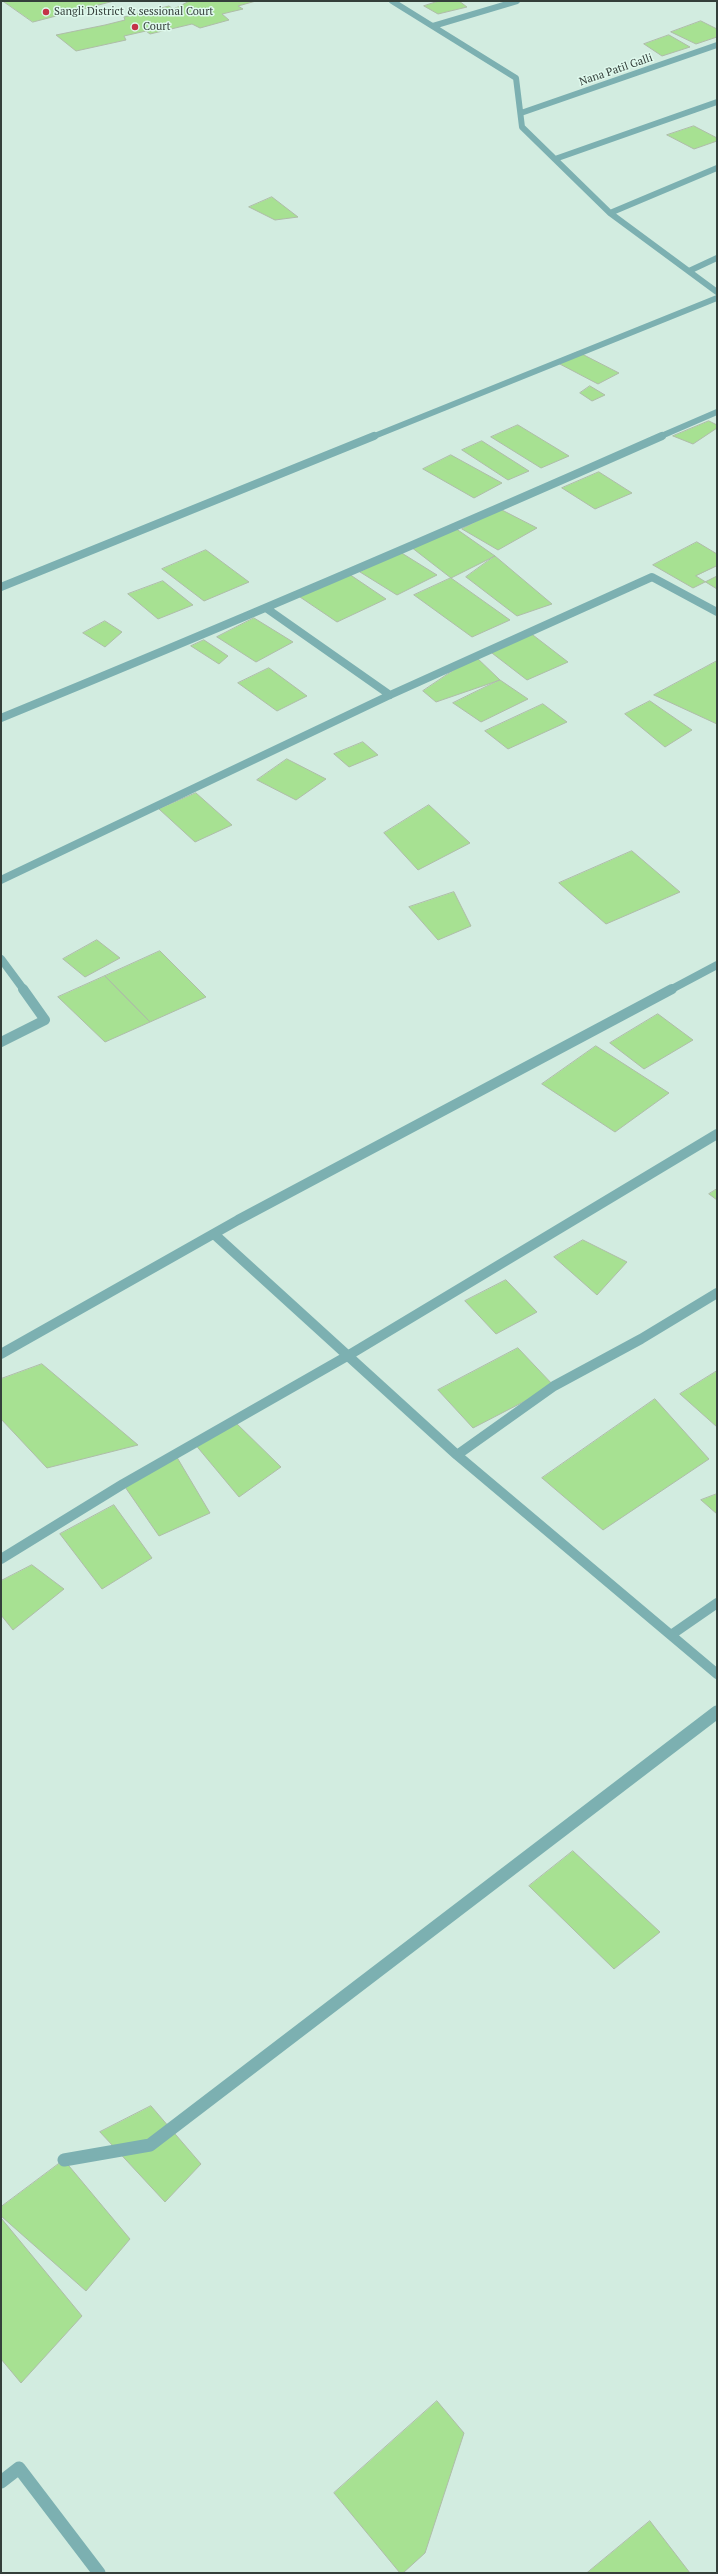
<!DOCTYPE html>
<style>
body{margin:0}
#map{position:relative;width:718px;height:2574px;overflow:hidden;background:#d2ece0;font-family:"PT Serif",serif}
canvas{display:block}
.frame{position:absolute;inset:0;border:2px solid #343f3a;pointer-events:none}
</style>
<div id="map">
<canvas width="718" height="2574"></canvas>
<div class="frame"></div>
</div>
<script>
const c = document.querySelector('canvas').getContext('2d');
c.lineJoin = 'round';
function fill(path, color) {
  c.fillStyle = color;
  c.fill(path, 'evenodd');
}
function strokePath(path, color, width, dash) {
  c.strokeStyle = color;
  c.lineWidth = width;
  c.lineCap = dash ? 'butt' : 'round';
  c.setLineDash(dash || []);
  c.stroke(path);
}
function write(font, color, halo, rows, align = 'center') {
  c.font = font + ' "PT Serif",serif';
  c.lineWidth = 3;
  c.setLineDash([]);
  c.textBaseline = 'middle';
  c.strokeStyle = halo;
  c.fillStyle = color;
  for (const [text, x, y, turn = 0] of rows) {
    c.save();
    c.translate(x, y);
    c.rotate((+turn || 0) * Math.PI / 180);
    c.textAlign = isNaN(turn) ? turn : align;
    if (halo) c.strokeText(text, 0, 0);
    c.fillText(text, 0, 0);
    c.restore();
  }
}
const building = new Path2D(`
 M 3,1 L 114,1 L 33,22 Z
 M 190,1 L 256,1 L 238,6 L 243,9 L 222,14 L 229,20 L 200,28 L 192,24 L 150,34 L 146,31 L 124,36 L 126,40 L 76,51 L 56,35 L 105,25 L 125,20 L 124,17 L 169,6 L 173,9 Z
 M 439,1 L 459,1 L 467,7 L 438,14 L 424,6 Z
 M 701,21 L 717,29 L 717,37 L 696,44 L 671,32 Z
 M 669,35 L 690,47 L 662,56 L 644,44 Z
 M 694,126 L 717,138 L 717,141 L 694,149 L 667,135 Z
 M 272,197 L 298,217 L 275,220 L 249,207 Z
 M 578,352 L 619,373 L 598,384 L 556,362 Z
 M 590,386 L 605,395 L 592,401 L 580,393 Z
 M 709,421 L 717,425 L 717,428 L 693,444 L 673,436 Z
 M 518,425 L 569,456 L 541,468 L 491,437 Z
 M 482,441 L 529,471 L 508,480 L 462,450 Z
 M 451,455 L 502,483 L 474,498 L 423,469 Z
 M 599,472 L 632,493 L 595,509 L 562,488 Z
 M 500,509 L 537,528 L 498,550 L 462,529 Z
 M 455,528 L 495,556 L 451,578 L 411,547 Z
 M 697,542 L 717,554 L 717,576 L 693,588 L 653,565 Z
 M 206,550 L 249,582 L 204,601 L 162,569 Z
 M 400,552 L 437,575 L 397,595 L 360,572 Z
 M 495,556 L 552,604 L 517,616 L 466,577 Z
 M 717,566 L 717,589 L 696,576 Z
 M 346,572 L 386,599 L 337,622 L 297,595 Z
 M 451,578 L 510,620 L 472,637 L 414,595 Z
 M 163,581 L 193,605 L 158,619 L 128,594 Z
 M 254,618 L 293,642 L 256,662 L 217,637 Z
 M 105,621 L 122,632 L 105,647 L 83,633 Z
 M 529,632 L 568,662 L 527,680 L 488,650 Z
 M 204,640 L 228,656 L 219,664 L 191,646 Z
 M 475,656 L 500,680 L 436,702 L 423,691 Z
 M 717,661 L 717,724 L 654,695 Z
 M 269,668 L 307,696 L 277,711 L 238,683 Z
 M 500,680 L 528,699 L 481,722 L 453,703 Z
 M 650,701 L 692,730 L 665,747 L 625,714 Z
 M 543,704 L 567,722 L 508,749 L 485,731 Z
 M 363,742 L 378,755 L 349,767 L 334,754 Z
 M 287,759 L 326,779 L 296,800 L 257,780 Z
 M 196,793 L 232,825 L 195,842 L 159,809 Z
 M 429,805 L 470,843 L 418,870 L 384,833 Z
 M 632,851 L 680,892 L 606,924 L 559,883 Z
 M 454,892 L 471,926 L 438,940 L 409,907 Z
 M 97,940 L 120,958 L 85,977 L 63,959 Z
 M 160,951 L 206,997 L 150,1022 L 105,976 Z
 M 105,976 L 150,1022 L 105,1042 L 58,997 Z
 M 658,1014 L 693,1040 L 644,1069 L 610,1043 Z
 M 596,1046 L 669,1093 L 615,1132 L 542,1084 Z
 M 717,1189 L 717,1200 L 709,1194 Z
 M 583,1240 L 627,1262 L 597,1295 L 554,1257 Z
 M 506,1280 L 537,1312 L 496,1334 L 465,1301 Z
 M 518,1348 L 554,1386 L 473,1428 L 438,1390 Z
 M 42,1364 L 138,1445 L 47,1468 L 1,1419 L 1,1379 Z
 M 717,1371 L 717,1427 L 680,1394 Z
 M 655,1399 L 709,1459 L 603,1530 L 542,1478 Z
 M 234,1421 L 281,1467 L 239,1497 L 194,1443 Z
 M 175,1454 L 210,1513 L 159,1536 L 123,1484 Z
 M 717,1494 L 717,1514 L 701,1500 Z
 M 114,1505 L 152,1558 L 102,1589 L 60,1534 Z
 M 32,1565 L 64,1589 L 13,1630 L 1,1615 L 1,1581 Z
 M 573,1851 L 660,1932 L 614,1969 L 529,1886 Z
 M 151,2106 L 201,2164 L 165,2202 L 100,2132 Z
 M 64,2160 L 130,2239 L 86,2291 L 1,2216 L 1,2207 Z
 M 1,2218 L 82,2316 L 21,2383 L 1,2359 Z
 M 437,2401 L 464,2433 L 425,2553 L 403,2573 L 400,2573 L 334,2493 Z
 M 650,2521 L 690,2573 L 587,2573 Z`);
fill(building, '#a7e192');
strokePath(building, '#aebca8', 1);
strokePath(new Path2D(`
 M 392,1 L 516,78 L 522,127 L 610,213 L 717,292
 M 433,26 L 517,1
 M 521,113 L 717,45
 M 555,159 L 717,102
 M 610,213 L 717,168
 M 689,271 L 717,258
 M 372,437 L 717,298
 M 659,437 L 717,412`), '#7cb0b1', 6);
strokePath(new Path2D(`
 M 1,587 L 374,436
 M 266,608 L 390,695
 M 1,718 C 223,627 443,533 662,436
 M 1,880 L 390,695 L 652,577 L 717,612
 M 1,959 L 24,990
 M 670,990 L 717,965`), '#7cb0b1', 8);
strokePath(new Path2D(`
 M 1,1042 L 45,1020 L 23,989
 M 214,1234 L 457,1455 L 717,1674
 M 1,1354 L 238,1220 L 672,989
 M 457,1455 L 554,1386 L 641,1339 L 717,1293
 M 1,1559 L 123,1484 L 349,1355 L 717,1134
 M 671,1635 L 717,1603`), '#7cb0b1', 10);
strokePath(new Path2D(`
 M 64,2160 L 150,2145 L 717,1712
 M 1,2482 L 19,2468 L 99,2573`), '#7cb0b1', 13);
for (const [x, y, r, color] of [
 [46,12,4,"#c43348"],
 [135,27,4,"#c43348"]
]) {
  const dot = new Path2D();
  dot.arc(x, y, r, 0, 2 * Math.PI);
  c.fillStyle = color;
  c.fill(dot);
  strokePath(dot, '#dff9ed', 1.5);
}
write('11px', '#343f3a', '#dff9ed', [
 ["Sangli District & sessional Court",54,12],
 ["Court",143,27]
], 'left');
write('11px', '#343f3a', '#dff9ed', [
 ["Nana Patil Galli",616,70,-19]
]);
</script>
